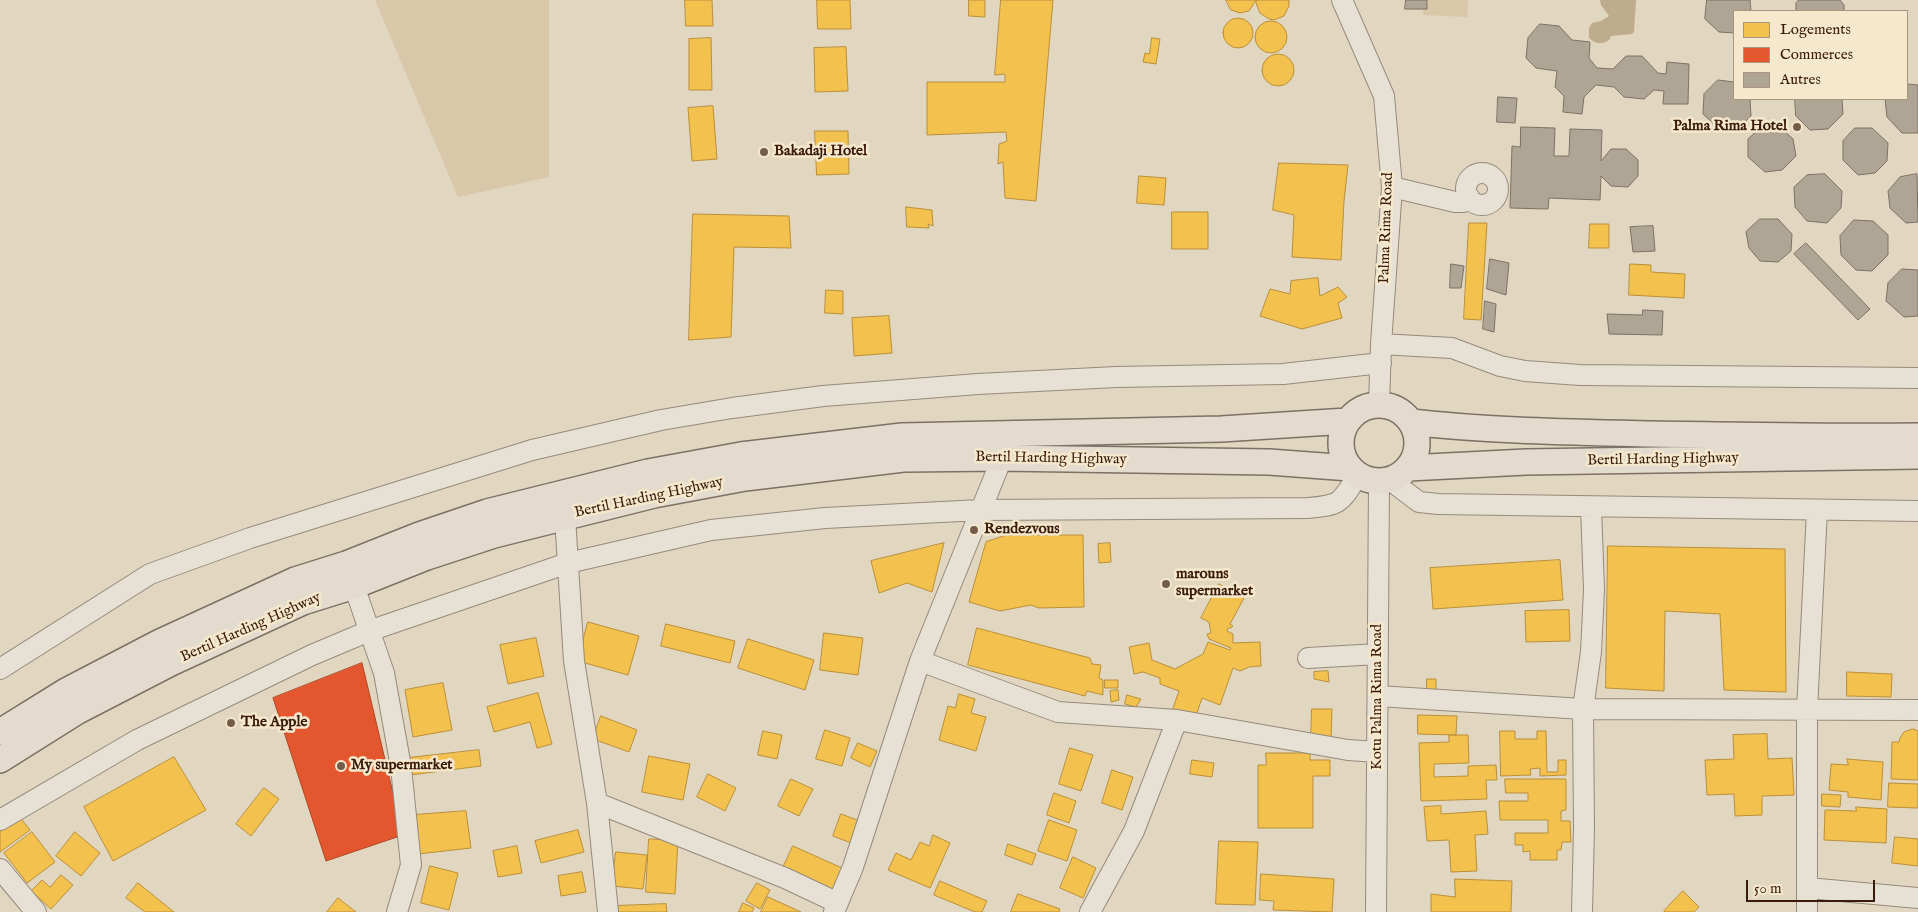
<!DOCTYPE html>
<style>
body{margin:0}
#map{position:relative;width:1918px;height:912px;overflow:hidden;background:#e1d6bf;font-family:"IM FELL English",serif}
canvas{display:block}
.legend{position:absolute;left:1733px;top:10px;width:175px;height:90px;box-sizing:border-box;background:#f5e8cc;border:1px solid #aa967f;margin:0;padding:6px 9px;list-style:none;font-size:15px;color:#391a0b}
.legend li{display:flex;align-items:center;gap:10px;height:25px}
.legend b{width:25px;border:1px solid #aa967f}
.scale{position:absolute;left:1746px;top:880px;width:129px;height:22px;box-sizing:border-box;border:2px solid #391a0b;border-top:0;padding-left:6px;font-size:15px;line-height:18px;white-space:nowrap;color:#391a0b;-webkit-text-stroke:4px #f5e8cc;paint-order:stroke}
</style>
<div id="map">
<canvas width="1918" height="912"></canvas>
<ul class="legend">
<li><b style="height:14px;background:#f2c14e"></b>Logements</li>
<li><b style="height:14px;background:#e4572e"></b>Commerces</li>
<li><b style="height:14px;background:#afa595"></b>Autres</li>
</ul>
<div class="scale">50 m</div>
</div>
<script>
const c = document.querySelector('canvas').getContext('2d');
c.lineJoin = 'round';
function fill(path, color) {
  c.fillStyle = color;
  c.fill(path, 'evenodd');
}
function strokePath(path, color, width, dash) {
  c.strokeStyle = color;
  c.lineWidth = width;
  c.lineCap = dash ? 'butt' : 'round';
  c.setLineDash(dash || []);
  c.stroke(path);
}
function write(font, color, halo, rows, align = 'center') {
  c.font = font + ' "IM FELL English",serif';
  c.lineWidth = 5;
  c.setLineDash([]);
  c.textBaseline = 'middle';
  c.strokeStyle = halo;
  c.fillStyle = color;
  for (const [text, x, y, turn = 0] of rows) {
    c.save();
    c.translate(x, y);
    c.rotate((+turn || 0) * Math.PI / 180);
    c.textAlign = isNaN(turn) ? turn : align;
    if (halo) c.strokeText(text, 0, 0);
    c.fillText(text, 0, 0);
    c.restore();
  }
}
fill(new Path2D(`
 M 375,0 L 549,0 L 549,177 L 458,197 Z
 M 1423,0 L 1468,0 L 1467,17 L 1423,15 Z`), '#d8c7a8');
fill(new Path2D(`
 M 1600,0 L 1636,0 L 1634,32 L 1632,34 L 1611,36 L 1609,40 C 1601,45 1596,44 1589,38 L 1589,28 L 1592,23 L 1601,21 L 1609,16 L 1601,5 Z`), '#bfab8e');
const homes = new Path2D(`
 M 685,0 L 712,0 L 713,26 L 686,26 Z
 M 817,0 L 850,0 L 851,29 L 818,29 Z
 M 969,0 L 985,0 L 985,17 L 969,16 Z
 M 1001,0 L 1053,0 L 1036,201 L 1005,198 L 1003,162 L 998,164 L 999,144 L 1007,141 L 1006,132 L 927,135 L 927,82 L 1005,82 L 1005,74 L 995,75 Z
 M 1226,0 L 1256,0 L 1249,11 L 1240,13 L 1231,10 Z
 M 1257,0 L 1289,0 L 1289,6 L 1284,16 L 1274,20 L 1269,19 L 1260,13 L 1256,3 Z
 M1223 33a15 15 0 1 1 30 0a15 15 0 1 1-30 0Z
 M1255 37a16 16 0 1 1 32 0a16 16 0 1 1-32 0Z
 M 711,38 L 712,90 L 689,90 L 689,39 Z
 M 1152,38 L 1160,39 L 1156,64 L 1143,62 L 1145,53 L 1149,54 Z
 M 846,47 L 848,91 L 815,92 L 814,48 Z
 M1262 70a16 16 0 1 1 32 0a16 16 0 1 1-32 0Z
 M 713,106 L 717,159 L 692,161 L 688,108 Z
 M 815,131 L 848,131 L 849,174 L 817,175 Z
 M 1279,163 L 1348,165 L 1344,201 L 1341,260 L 1292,257 L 1294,215 L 1273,210 Z
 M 1139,176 L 1166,178 L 1164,205 L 1137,203 Z
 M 906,207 L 932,210 L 933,226 L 928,224 L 929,228 L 907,227 Z
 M 1172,212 L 1208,212 L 1208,249 L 1172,249 Z
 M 693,214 L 789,216 L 791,248 L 734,247 L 731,337 L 689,340 Z
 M 1469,223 L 1487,223 L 1481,320 L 1464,319 Z
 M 1590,224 L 1609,224 L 1609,248 L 1589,248 Z
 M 1630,264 L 1651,265 L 1651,272 L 1685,274 L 1684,298 L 1629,295 Z
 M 1318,278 L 1320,296 L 1338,287 L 1347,297 L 1338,303 L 1342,318 L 1302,329 L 1260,316 L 1270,289 L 1290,294 L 1291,281 Z
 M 826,290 L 843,291 L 843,314 L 825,313 Z
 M 889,316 L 892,353 L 854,356 L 852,318 Z
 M 1007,535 L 1083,535 L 1084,607 L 1039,608 L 1031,605 L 1000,611 L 969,602 L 986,542 Z
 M 944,543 L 932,592 L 907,583 L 879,593 L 871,561 Z
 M 1110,543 L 1111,562 L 1099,563 L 1098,544 Z
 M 1608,546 L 1785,549 L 1786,692 L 1724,690 L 1720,614 L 1665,611 L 1664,691 L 1606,688 Z
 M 1560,560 L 1563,600 L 1433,609 L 1430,568 Z
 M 1219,584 L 1244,598 L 1230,624 L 1233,626 L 1231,628 L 1228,628 L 1227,631 L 1233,634 L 1233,643 L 1260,642 L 1261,666 L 1249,667 L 1240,671 L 1233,668 L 1220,705 L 1202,698 L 1195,719 L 1172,711 L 1179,691 L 1160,684 L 1160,678 L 1143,672 L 1134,674 L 1129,647 L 1149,643 L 1152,660 L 1175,669 L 1203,654 L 1208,642 L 1230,650 L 1231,648 L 1209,639 L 1207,634 L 1211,633 L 1209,622 L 1201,618 Z
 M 1569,610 L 1570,641 L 1526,642 L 1525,611 Z
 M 588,622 L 639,636 L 628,675 L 578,661 Z
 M 666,624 L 735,641 L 730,663 L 661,646 Z
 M 977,628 L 1090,658 L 1092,664 L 1101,665 L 1099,678 L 1103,680 L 1103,695 L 1087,691 L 1085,696 L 968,665 Z
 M 824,633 L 863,638 L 858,675 L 820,670 Z
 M 536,638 L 544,676 L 508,684 L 500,645 Z
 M 748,639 L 814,660 L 805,690 L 738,668 Z
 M 1328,671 L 1329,682 L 1314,679 L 1314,672 Z
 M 1847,672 L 1892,674 L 1891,697 L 1847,696 Z
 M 1427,679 L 1436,679 L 1436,690 L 1427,690 Z
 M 1105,680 L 1118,680 L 1118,688 L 1105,688 Z
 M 443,683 L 452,730 L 413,737 L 405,690 Z
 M 1118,690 L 1119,700 L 1111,702 L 1110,691 Z
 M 538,693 L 552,744 L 537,748 L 530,722 L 494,732 L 487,707 Z
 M 959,694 L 975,699 L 971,713 L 986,717 L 976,751 L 939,740 L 948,706 L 955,708 Z
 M 1127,695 L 1141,699 L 1136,707 L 1125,704 Z
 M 1312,709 L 1332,709 L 1331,738 L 1311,737 Z
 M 1418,715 L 1457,716 L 1456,735 L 1418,734 Z
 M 601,716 L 637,730 L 629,752 L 593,739 Z
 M 1913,729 L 1918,731 L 1918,780 L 1891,779 L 1892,742 L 1899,742 L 1900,738 L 1904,732 Z
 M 825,730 L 850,738 L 842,766 L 816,759 Z
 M 763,731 L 782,735 L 777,759 L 758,755 Z
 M 1500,731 L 1515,731 L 1515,739 L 1537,739 L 1537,731 L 1546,731 L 1547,772 L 1558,772 L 1558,760 L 1566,760 L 1566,775 L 1540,776 L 1540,768 L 1530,769 L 1531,775 L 1501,776 Z
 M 1767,734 L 1768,759 L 1792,758 L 1794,795 L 1762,796 L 1762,815 L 1735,816 L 1734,794 L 1707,795 L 1705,760 L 1734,759 L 1733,735 Z
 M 1449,735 L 1468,735 L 1469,763 L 1434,764 L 1434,777 L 1468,776 L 1468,766 L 1496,765 L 1497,780 L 1486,780 L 1487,799 L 1421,801 L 1419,743 L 1449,742 Z
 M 858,743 L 877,751 L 870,767 L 851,758 Z
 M 1070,748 L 1093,755 L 1081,791 L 1059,784 Z
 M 479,750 L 481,766 L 410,775 L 408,758 Z
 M 1266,753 L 1310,753 L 1310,760 L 1330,760 L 1330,776 L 1313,776 L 1313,828 L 1258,828 L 1258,765 L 1266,765 Z
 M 649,756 L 690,764 L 683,800 L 642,792 Z
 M 174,757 L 206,810 L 113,861 L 84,807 Z
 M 1847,759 L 1883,762 L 1881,800 L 1848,797 L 1848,792 L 1829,790 L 1831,764 L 1848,765 Z
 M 1192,760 L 1214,763 L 1212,777 L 1190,774 Z
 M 1112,770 L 1133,777 L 1122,810 L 1102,803 Z
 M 708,774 L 736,788 L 725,811 L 697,797 Z
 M 791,779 L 813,789 L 799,816 L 778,806 Z
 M 1505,779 L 1566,779 L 1566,810 L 1561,811 L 1561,821 L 1570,821 L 1571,842 L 1562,842 L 1561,850 L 1557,850 L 1557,860 L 1530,860 L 1530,851 L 1523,852 L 1523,845 L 1515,845 L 1515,833 L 1548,833 L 1548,820 L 1500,820 L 1499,801 L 1528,801 L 1528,793 L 1506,793 Z
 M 1889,783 L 1918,784 L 1918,808 L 1888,807 Z
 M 264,788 L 279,799 L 251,836 L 236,824 Z
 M 1054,793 L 1076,801 L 1069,823 L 1047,815 Z
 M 1822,794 L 1841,795 L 1840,807 L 1822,806 Z
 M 1441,806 L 1441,814 L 1486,811 L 1488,834 L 1475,835 L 1477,871 L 1451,872 L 1449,840 L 1427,841 L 1424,807 Z
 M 1856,807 L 1887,809 L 1886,843 L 1824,840 L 1825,810 L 1856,811 Z
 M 466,811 L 471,848 L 418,854 L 414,815 Z
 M 841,814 L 865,823 L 856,845 L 833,836 Z
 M 19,816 L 30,830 L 0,852 L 0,829 Z
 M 1049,820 L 1077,830 L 1067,861 L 1038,851 Z
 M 578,830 L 584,852 L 541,863 L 535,841 Z
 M 32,832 L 55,862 L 27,883 L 4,853 Z
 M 75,832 L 100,853 L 81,876 L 56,856 Z
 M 933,835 L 950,843 L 930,888 L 888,870 L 896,853 L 911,860 L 920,842 L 929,846 Z
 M 1895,837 L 1918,839 L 1918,866 L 1892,863 Z
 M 649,839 L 678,840 L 675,894 L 646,892 Z
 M 1219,841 L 1258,842 L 1255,905 L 1216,904 Z
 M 1008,844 L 1036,854 L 1032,865 L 1005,855 Z
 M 517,846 L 522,873 L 498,877 L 493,851 Z
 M 793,846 L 842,868 L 830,894 L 781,872 Z
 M 616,852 L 647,855 L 643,889 L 612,886 Z
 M 1073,857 L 1096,868 L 1083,898 L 1060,888 Z
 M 430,866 L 458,873 L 449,910 L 421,903 Z
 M 582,872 L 586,892 L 561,896 L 558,876 Z
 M 1261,874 L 1334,879 L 1332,912 L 1273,910 L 1274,901 L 1260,900 Z
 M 61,875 L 73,885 L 51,909 L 31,891 L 42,880 L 50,887 Z
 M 1455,879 L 1512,881 L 1511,912 L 1431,912 L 1431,894 L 1455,897 Z
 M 940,881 L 987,901 L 982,912 L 975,912 L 934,895 Z
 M 138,883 L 174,912 L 145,912 L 126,898 Z
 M 757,883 L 770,890 L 760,909 L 746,901 Z
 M 1683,891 L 1699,907 L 1694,912 L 1665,912 L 1664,911 Z
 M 1018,894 L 1060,909 L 1059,912 L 1011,912 Z
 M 768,897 L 801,912 L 761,912 Z
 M 338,898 L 356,912 L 327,912 Z
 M 743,903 L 754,908 L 752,912 L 739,912 Z
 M 666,904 L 667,912 L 616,912 L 616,906 Z`);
fill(homes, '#f2c14e');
strokePath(homes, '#ba8f3a', 1);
const shops = new Path2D(`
 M 362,663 L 403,835 L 326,861 L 273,698 Z`);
fill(shops, '#e4572e');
strokePath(shops, '#b14524', 1);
const building = new Path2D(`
 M 1406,0 L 1427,0 L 1427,9 L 1405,9 Z
 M 1707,0 L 1750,0 L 1751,11 L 1734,11 L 1734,33 L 1719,32 L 1705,19 Z
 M 1799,0 L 1840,0 L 1844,5 L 1844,11 L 1796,11 L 1796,3 Z
 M 1540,24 L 1559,26 L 1572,40 L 1590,42 L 1589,58 L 1597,68 L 1613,69 L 1626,56 L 1642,56 L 1658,73 L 1666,74 L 1667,62 L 1689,64 L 1688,104 L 1663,104 L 1664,91 L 1654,90 L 1644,99 L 1624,97 L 1614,87 L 1596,85 L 1584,97 L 1582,114 L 1563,112 L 1564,96 L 1555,87 L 1557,71 L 1536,68 L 1526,58 L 1528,38 Z
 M 1718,80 L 1734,82 L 1734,99 L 1750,99 L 1751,116 L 1739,128 L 1719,129 L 1703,114 L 1704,94 Z
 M 1907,84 L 1918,85 L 1918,133 L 1902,133 L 1887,117 L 1885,99 L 1907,99 Z
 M 1498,97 L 1517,98 L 1515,123 L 1497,122 Z
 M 1795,99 L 1842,99 L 1843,114 L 1828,129 L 1810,130 L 1796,116 Z
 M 1779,126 L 1793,139 L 1796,156 L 1782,170 L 1765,172 L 1748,157 L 1748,139 L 1761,127 Z
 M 1521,127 L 1555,128 L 1554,156 L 1569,156 L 1570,129 L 1602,130 L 1601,161 L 1611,149 L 1626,149 L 1638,160 L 1638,176 L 1628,187 L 1611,186 L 1601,176 L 1600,200 L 1549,198 L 1548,209 L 1510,208 L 1512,146 L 1520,147 Z
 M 1855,128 L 1872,128 L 1888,143 L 1887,161 L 1875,173 L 1858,175 L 1843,160 L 1843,141 Z
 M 1825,174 L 1842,191 L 1841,208 L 1827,223 L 1807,221 L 1795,207 L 1794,187 L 1807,175 Z
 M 1917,174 L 1918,222 L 1906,223 L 1890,208 L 1888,191 L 1900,177 Z
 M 1760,219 L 1778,219 L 1792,234 L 1791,251 L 1778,262 L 1760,261 L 1749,248 L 1746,232 Z
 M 1854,220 L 1873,221 L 1888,235 L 1888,255 L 1872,271 L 1856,270 L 1841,255 L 1840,236 Z
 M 1653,226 L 1655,251 L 1633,252 L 1630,227 Z
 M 1806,243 L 1870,309 L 1858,320 L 1794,254 Z
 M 1490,259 L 1509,263 L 1506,295 L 1487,289 Z
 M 1451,264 L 1464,266 L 1461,288 L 1450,288 Z
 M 1902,269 L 1918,270 L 1918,316 L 1904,317 L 1886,301 L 1888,283 Z
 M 1485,301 L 1496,304 L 1494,332 L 1483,329 Z
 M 1643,310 L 1663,311 L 1662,335 L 1609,334 L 1607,314 L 1642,315 Z`);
fill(building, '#afa595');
strokePath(building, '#7c7164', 1);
const minor = new Path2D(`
 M 1342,0 L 1384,96 L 1392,187 L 1381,344 L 1379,405
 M1466 189a16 16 0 1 1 32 0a16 16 0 1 1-32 0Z
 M 1392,187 L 1455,202 L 1463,202 L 1469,197
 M 1381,344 L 1452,348 L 1500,366 L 1525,371 L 1580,375 L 1918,378
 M 1390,480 L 1419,502 L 1438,504 L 1918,511
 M 565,517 L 574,661 L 597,803 L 608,912
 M 354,586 L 384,673 L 401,767 L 411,865 L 397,912
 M 1308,658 L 1378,654
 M 920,661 L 1058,712 L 1177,720 L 1348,750 L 1377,752
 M 0,669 L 150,574 L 250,538 L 532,450 L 661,420 L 732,408 L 823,396 L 978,384 L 1116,377 L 1283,374 L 1381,363
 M 1378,696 L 1583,709 L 1918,710
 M 597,803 L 785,878 L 838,903
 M 0,820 L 137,740 L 312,655 L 369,631 L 568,563 L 711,530 L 825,518 L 980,510 L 1308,508 C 1342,505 1340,503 1358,475
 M 0,869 L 36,912
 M 1808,888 L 1918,898
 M 834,912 L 853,867 L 920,661 L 1002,458
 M 1090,912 L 1134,831 L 1177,720
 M 1376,912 L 1379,482
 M 1582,912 L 1584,828 L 1583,709 L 1591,652 L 1594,590 L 1591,507
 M 1807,912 L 1807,710 L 1817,510`);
const major = new Path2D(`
 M1341 443a38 38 0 1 1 76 0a38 38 0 1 1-76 0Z
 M 1411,422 C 1490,431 1570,432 1649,434 C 1739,435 1828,437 1918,436
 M 1408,468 L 1526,462 L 1918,456
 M 0,732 L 66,691 L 160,642 L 295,580 L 346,564 L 419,535 L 487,512 L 648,472 L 741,455 L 902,436 L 1221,429 L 1347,421
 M 0,760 L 78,711 L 171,663 L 303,602 L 354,586 L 427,557 L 494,535 L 654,495 L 745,478 L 903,459 L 1002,458 L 1269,462 L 1350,468`);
strokePath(minor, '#958a7b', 22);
strokePath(major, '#7c7164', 28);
strokePath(minor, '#e7e1d5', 20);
strokePath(major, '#e3dcce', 25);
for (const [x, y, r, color] of [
 [1797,127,5,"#745c4a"],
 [764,152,5,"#745c4a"],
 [974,530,5,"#745c4a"],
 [1166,584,5,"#745c4a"],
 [231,723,5,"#745c4a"],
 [341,766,5,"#745c4a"]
]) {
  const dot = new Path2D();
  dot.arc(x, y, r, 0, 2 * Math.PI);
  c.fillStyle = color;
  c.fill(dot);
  strokePath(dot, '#f5e8cc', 2);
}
write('bold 15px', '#391a0b', '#f5e8cc', [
 ["Palma Rima Hotel",1787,127,"right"],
 ["Bakadaji Hotel",774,152],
 ["Rendezvous",984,530],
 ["marouns",1176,575],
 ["supermarket",1176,592],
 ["The Apple",241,723],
 ["My supermarket",351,766]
], 'left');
write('15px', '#391a0b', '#f5e8cc', [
 ["Palma Rima Road",1387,228,-88],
 ["Bertil Harding Highway",1051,459,1],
 ["Bertil Harding Highway",1663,460,-1],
 ["Bertil Harding Highway",649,498,-12],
 ["Bertil Harding Highway",251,628,-24],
 ["Kotu Palma Rima Road",1378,697,-90]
]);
</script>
